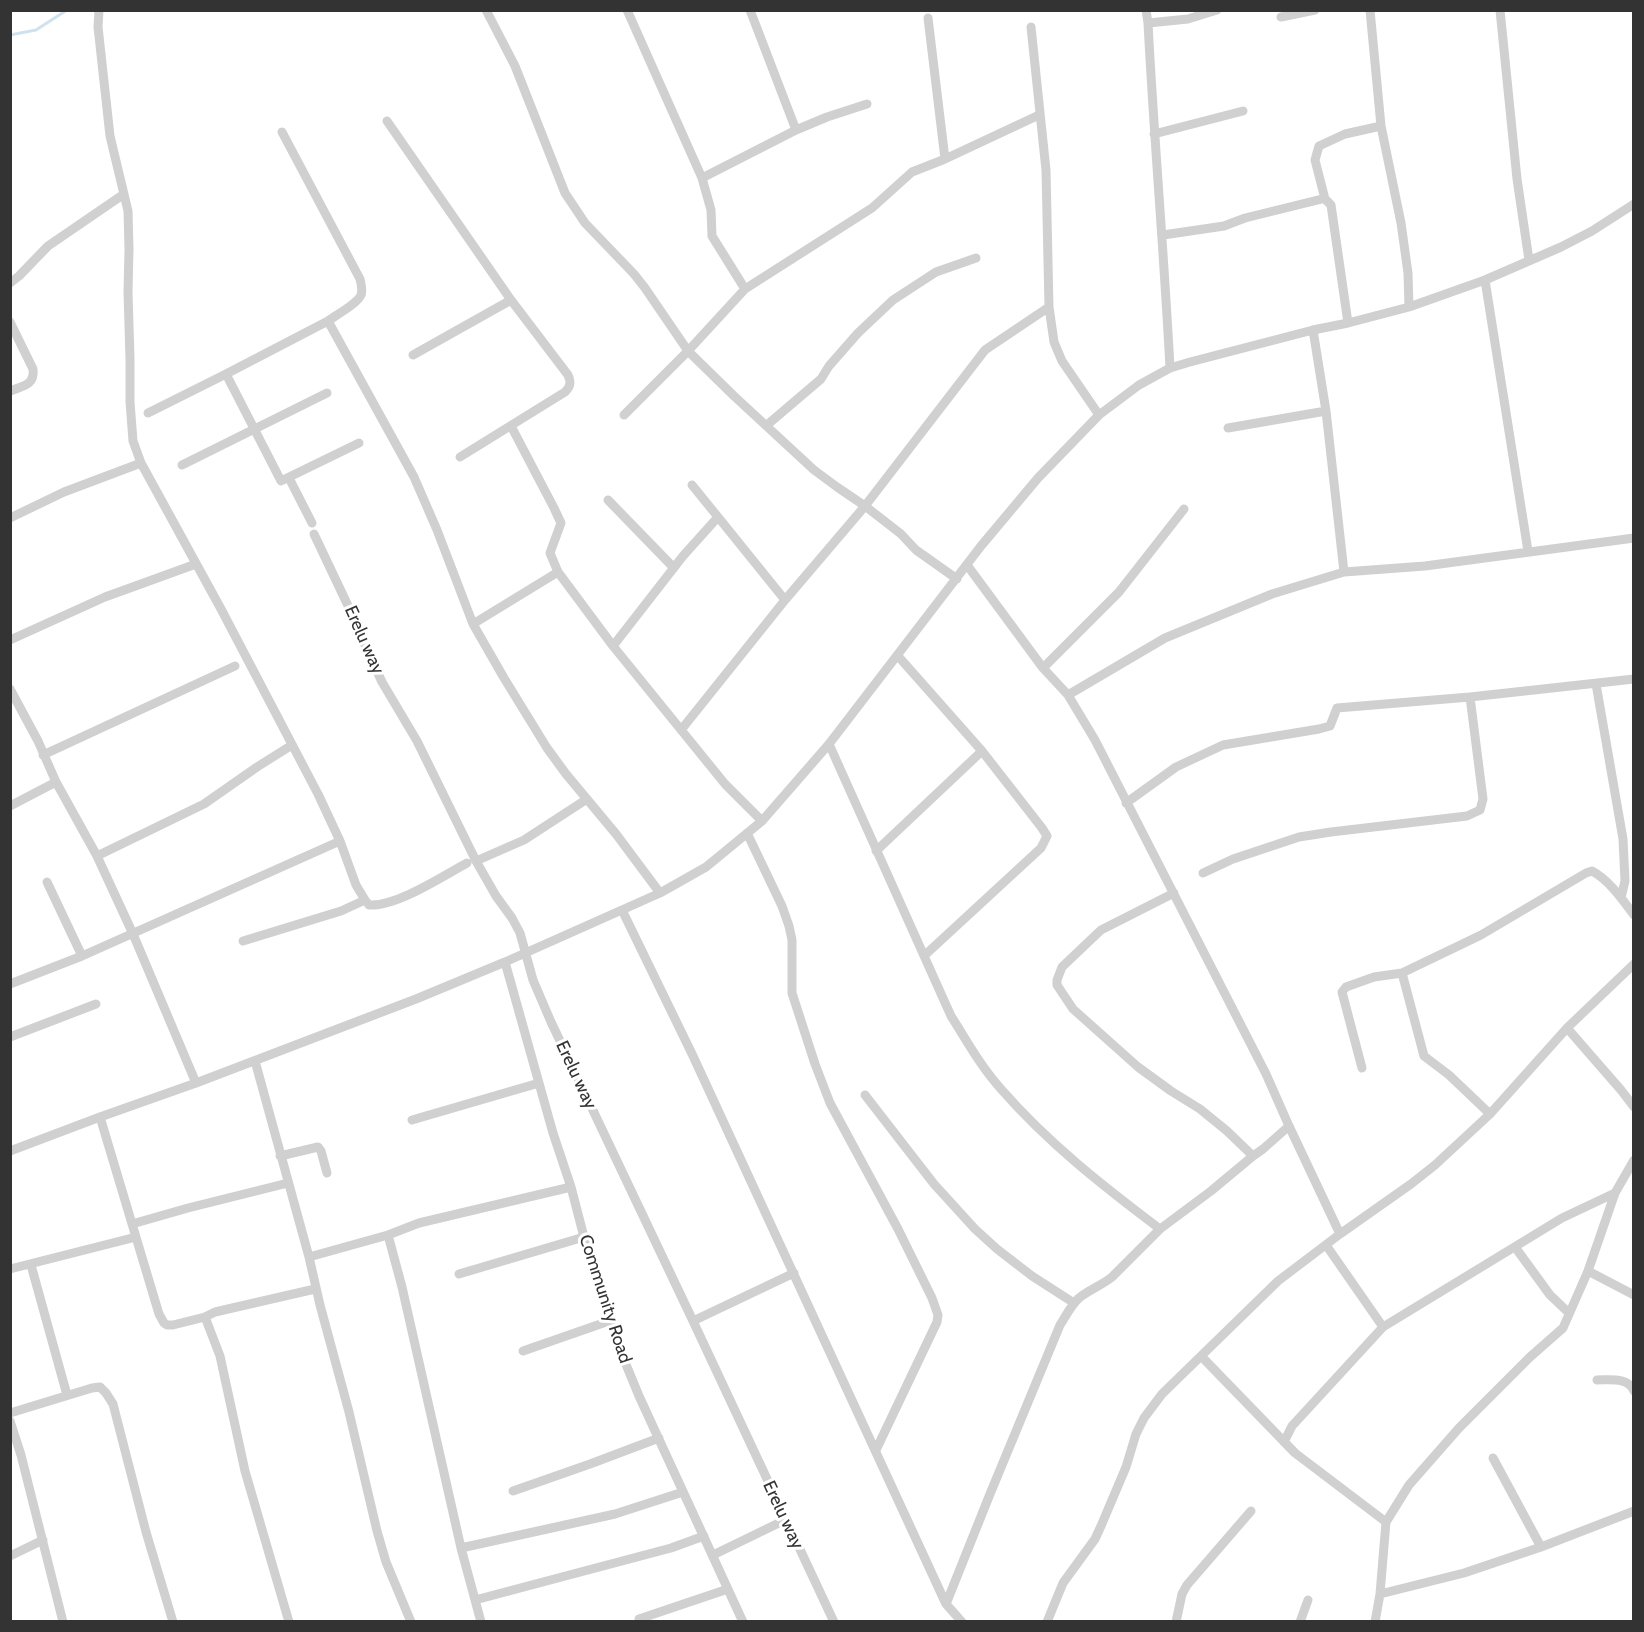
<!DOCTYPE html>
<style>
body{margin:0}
#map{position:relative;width:1644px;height:1632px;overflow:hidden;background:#fff;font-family:Cabin,sans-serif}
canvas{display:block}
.frame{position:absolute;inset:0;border:12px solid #333;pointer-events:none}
</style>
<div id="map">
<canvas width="1644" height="1632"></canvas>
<div class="frame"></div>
</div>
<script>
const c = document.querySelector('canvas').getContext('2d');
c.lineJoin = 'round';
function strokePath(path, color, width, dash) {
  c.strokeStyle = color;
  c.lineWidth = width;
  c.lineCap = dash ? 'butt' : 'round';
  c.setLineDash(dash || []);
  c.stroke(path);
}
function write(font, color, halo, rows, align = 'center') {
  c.font = font + ' Cabin,sans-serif';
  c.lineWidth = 6;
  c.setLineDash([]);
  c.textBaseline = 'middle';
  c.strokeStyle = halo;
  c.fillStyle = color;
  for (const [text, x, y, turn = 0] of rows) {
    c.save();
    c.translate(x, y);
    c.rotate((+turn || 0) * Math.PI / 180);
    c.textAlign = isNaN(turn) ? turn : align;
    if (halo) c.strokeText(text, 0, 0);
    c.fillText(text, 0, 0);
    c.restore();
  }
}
strokePath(new Path2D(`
 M 10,35 L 36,30 L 67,10`), '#cfe2ee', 3);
strokePath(new Path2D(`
 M 99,10 L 98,27 L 110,136 L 128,211 L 129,249 L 128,292 L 130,359 L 130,402 L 133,441 L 141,463 L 221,609 L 318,794 L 340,841 L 356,885 L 365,900
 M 486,10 L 515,66 L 565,193 L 585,223 L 634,274 L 645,288 L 688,351 L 734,396 L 814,470 L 837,487 L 865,506 L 901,534 L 916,550 L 957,579
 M 627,10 L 702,178 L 711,210 L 712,236 L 745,289
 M 750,10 L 796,130
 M 1146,10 L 1148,23 C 1154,138 1164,253 1170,368
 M 1370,10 L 1381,126 L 1401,223 L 1408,273 L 1409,307
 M 1500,10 L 1517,179 L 1529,260
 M 1281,17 L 1315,10
 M 928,18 L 945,159
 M 1148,23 L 1188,19 L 1217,10
 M 1031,27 L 1046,170 L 1049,307 L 1054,342 L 1062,361 L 1099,415
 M 387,121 L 511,300 L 568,375 C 571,382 571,386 565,392 L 460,457
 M 282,132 L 360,279 C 361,284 363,290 361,295 C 357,304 336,315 328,321 L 414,477 L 437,530 L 473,624 L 504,678 L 547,748 L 566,774 L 616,834 L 660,893
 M 1154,134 L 1243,111
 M 702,178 L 796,130 L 827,117 L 867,104
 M 1325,199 L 1315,160 L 1319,146 L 1345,134 L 1381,126
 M 1163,235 L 1224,226 L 1245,218 L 1322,199 L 1325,199 L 1331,205 L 1348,323
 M 1485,280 L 1528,551
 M 10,283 L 19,276 L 48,246 L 124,194
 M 328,321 L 226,374 L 281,481 L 359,443
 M 10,322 L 33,369 C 35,385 23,386 10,391
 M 1313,330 L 1326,411 L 1344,572
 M 413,355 L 511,300
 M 148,413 L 226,374
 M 624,415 L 688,351 L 745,289 L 872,208 L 912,172 L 945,159 L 1039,115
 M 767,425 L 821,379 L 829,366 L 858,333 L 893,300 L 936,272 L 976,258
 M 511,426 L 554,508 L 561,523 L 550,553 L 558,572 L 613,646 L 725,784 L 762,821
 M 1228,428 L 1326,411
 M 182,465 L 327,393
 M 289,478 L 312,523
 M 692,485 L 718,517
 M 608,500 L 674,568
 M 10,518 L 64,492 L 141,463
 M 314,534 L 351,612 L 359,632 L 382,682 L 417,741 L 476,861 L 496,896 L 512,918 L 520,933 L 533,980 L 551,1022 L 693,1321 L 834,1622
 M 967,565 L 1043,668 L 1068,695 L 1095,740 L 1266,1074 L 1289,1126 L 1340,1234
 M 473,624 L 558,572
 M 10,640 L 105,597 L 196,564
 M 613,646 L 683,556 L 718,517 L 785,600
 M 898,656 L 982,751 L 1042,828 L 1047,836 L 1041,848 L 925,955
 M 1043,668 L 1119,592 L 1184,509
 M 1596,684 L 1623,839 L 1625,881 L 1621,898
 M 10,689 L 38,741 L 56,782 L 97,856 L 133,934 L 196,1083
 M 1068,695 L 1165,638 L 1272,594 L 1344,572 L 1425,566 L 1634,538
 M 681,730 L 785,600 L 865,506 L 985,350 L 1049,307
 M 829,744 L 951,1016 C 967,1041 981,1067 1001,1089 C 1048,1143 1103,1186 1160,1229
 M 43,755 L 235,666
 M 1126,803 L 1176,767 L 1223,745 L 1319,729 L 1330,726 L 1337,708 L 1470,697 L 1634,679
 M 10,806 L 56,782
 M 747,833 L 782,906 L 789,926 L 792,940 L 792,993 L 815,1064 L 830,1103 L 898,1229 L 932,1298 L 938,1315 L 937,1322 L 876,1450
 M 876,851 L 982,751
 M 97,856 L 204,804 L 257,767 L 292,745
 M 476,861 L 524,840 L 587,799
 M 1203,873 L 1233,859 L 1299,837 L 1331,832 L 1467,816 L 1480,810 L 1483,799 L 1470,697
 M 47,882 L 82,956
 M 1174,893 L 1101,930 L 1062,967 L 1057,980 L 1057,985 L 1073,1009 L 1138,1067 L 1171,1091 L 1200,1109 L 1227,1131 L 1253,1156
 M 622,910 L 693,1056 L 946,1604 L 962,1622
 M 243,941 L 341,911 L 365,900 L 369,905 C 396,907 443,876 467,863
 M 505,962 L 553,1133 L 571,1187 L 584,1237 L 625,1362 L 639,1396 L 743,1622
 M 1402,973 L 1424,1056 L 1449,1075 L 1490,1114
 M 10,984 L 82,956 L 340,841
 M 1567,1028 L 1621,1090 L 1634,1107
 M 10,1037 L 96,1004
 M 255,1061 L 309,1257 L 320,1305 L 349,1412 L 377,1531 L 386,1562 L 411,1622
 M 1362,1068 L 1342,992 L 1346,987 L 1374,977 L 1402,973 L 1481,935 L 1586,873 L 1592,871 C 1609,880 1622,899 1634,915
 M 865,1095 L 934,1184 L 975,1229 L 997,1249 L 1032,1276 L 1074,1303
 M 100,1117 L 159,1314 L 164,1323 L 167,1325 L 173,1325 L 205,1317 L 215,1312 L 315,1289
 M 412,1120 L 539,1083
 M 10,1151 L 100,1117 L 196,1083 L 416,999 L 505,962 L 660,893 L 706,867 L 762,821 L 829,744 L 981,546 L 1038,478 L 1099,415 L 1139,385 L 1170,368 L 1190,362 L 1313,330 L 1348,323 L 1409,307 L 1485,280 L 1561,247 L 1592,231 L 1634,204
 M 280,1156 L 318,1147 L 321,1151 L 327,1173
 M 132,1224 L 188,1208 L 288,1183
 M 388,1235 L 402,1287 L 461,1548 L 481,1622
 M 1326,1245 L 1383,1327
 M 1515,1247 L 1550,1295 L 1569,1313
 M 309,1257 L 388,1235 L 419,1223 L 571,1187
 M 31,1265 L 67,1395
 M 10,1269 L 136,1237
 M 1588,1271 L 1634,1295
 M 459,1274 L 584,1237
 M 205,1317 L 220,1356 L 245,1471 L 289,1622
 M 693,1321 L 794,1273
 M 523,1351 L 612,1320
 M 1201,1356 L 1295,1453 L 1386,1522 L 1380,1594 L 1375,1622
 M 1597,1380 C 1611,1380 1628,1377 1634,1391
 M 10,1413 L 92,1388 L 100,1387 L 106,1393 L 113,1404 L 146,1532 L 173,1622
 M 10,1421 L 21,1455 L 63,1622
 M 1284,1442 L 1292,1426 L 1383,1327 L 1562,1218 L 1615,1193
 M 1493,1458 L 1541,1547
 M 513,1491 L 590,1464 L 659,1438
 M 1386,1522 L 1409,1485 L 1459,1428 L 1530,1357 L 1563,1328 L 1588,1271 L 1615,1193 L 1634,1160
 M 461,1548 L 615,1514 L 683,1492
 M 713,1555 L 785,1520
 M 10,1556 L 43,1540
 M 1380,1594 L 1464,1573 L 1541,1547 L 1634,1511
 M 475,1600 L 671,1548 L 704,1536
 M 946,1604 L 990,1494 L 1060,1325 C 1066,1316 1071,1305 1079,1298 C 1089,1290 1102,1285 1112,1277 L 1160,1229 L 1211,1191 L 1253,1156 L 1263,1149 L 1289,1126
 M 639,1619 L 728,1589
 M 1047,1622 L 1063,1583 L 1095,1539 L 1101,1526 L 1126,1467 L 1136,1434 L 1144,1418 L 1162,1394 L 1278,1281 L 1340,1234 L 1411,1184 L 1435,1165 L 1490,1114 L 1567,1028 L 1634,964
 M 1176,1622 L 1182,1594 L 1187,1585 L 1251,1511
 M 1300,1622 L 1308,1600`), '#d0d0d0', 9);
write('18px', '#333', '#fff', [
 ["Erelu way",364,640,66],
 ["Erelu way",576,1075,65],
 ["Community Road",605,1299,72],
 ["Erelu way",783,1515,65]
]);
</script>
